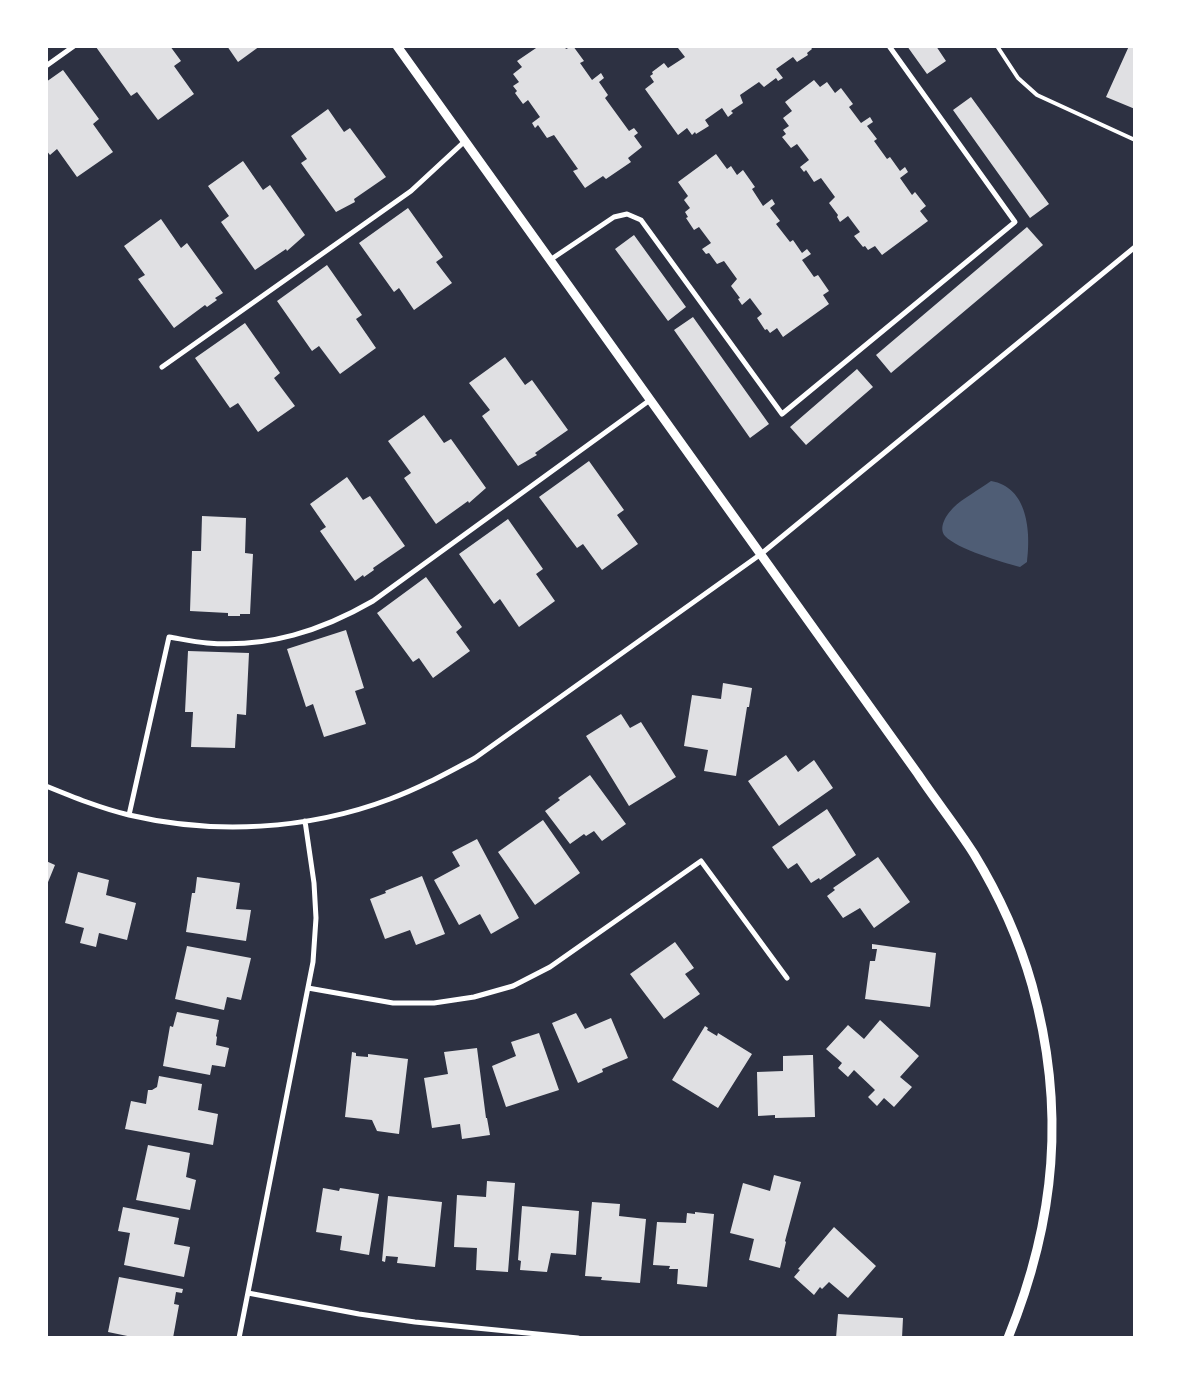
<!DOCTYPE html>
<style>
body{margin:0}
#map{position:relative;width:1181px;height:1384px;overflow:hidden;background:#2d3142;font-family:Montserrat,sans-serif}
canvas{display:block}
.frame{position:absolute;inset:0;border:48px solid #fff;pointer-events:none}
</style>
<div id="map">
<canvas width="1181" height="1384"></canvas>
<div class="frame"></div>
</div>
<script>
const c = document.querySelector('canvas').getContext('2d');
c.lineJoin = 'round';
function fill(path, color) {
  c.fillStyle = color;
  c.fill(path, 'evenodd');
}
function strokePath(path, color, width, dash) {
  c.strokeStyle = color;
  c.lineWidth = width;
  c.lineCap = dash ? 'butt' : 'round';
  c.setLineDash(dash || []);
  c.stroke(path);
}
fill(new Path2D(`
 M 991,481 C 1028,487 1031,532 1027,562 L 1020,567 C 1002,562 957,549 945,536 C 938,528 946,515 953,508 C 963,498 979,490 991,481 Z`), '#4f5d75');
fill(new Path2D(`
 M 97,46 L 170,46 L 181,61 L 174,66 L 194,94 L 158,120 L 137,92 L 131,96 L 96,47 Z
 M 227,46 L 260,46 L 238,62 Z
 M 539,46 L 564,46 L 566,49 L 573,46 L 584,61 L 580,63 L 592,80 L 601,73 L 604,78 L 599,82 L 608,95 L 605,98 L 629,131 L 634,128 L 638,133 L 634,136 L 642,147 L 628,158 L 631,162 L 606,179 L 603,176 L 585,188 L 573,171 L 578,169 L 554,135 L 547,138 L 538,125 L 535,128 L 532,123 L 540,117 L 528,100 L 523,104 L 515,93 L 517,91 L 513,86 L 519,82 L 513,74 L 522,67 L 517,61 Z
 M 680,46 L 810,46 L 812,49 L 807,53 L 808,55 L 797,62 L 793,57 L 776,69 L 783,78 L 778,81 L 776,78 L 764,87 L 759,82 L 740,95 L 743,103 L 731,111 L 733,113 L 728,117 L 722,108 L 705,120 L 709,126 L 696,134 L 695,132 L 692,135 L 687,128 L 678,135 L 645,89 L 654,82 L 650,76 L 653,74 L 652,72 L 664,63 L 668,68 L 685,57 L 678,48 Z
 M 907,46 L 936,46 L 946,61 L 927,74 Z
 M 1129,46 L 1135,46 L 1135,109 L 1106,97 Z
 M 63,70 L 99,119 L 93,124 L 113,152 L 77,177 L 57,149 L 50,155 L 46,150 L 46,82 Z
 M 814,80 L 820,87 L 827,82 L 835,93 L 841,88 L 853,104 L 849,107 L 861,123 L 870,117 L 873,122 L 867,126 L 877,139 L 874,141 L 887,159 L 890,157 L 900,171 L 905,167 L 908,172 L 900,178 L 912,195 L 915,192 L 926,206 L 920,211 L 928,221 L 882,255 L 875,246 L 868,250 L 865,246 L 863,247 L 854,236 L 860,232 L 848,216 L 840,222 L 837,217 L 838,215 L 829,203 L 835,197 L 821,178 L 814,182 L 806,170 L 804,172 L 800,167 L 809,160 L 797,144 L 791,148 L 782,137 L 786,134 L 783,130 L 789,126 L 783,118 L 792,111 L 785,102 Z
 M 971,97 L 1049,204 L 1030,218 L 953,110 Z
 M 328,109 L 344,132 L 350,128 L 386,177 L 354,199 L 355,202 L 336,212 L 301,163 L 307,159 L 291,136 Z
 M 716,154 L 727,169 L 731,166 L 737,175 L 743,170 L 755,187 L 752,189 L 763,206 L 772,199 L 775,204 L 770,208 L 780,221 L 776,224 L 790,242 L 793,240 L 802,253 L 807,249 L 811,254 L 802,260 L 814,277 L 818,275 L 829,291 L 823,295 L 829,304 L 783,337 L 777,328 L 770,333 L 767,329 L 765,330 L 757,318 L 762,314 L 750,298 L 742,305 L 738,299 L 740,298 L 731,286 L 737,279 L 724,261 L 717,264 L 709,253 L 706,254 L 702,249 L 711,243 L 699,227 L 694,230 L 686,218 L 688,217 L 685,212 L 690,208 L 684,200 L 688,196 L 678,182 Z
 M 243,161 L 263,190 L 270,185 L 305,235 L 287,251 L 286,249 L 255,270 L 221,222 L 229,216 L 208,186 Z
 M 408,208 L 443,257 L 436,262 L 452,283 L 414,310 L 399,288 L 394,292 L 359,243 Z
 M 161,219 L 181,248 L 187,243 L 223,293 L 215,298 L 217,300 L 207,307 L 205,305 L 174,328 L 138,279 L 145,275 L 124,246 Z
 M 1027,227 L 1043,245 L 891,373 L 876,355 Z
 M 634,235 L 686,307 L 668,321 L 615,249 Z
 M 327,265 L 362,315 L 356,319 L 376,348 L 340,374 L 319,346 L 312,351 L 277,301 Z
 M 693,317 L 769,424 L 750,438 L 674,330 Z
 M 245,323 L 280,373 L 274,378 L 295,406 L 258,432 L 238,403 L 230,408 L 195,358 Z
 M 505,357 L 525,385 L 532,380 L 568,430 L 535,453 L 537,455 L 518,466 L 482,416 L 490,410 L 469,383 Z
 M 857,369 L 873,387 L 806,445 L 790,427 Z
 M 424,415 L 444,443 L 451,439 L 486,488 L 469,503 L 468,501 L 436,524 L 404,478 L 411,473 L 388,441 Z
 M 589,461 L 624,510 L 617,515 L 638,544 L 602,570 L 583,544 L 577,548 L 539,497 Z
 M 347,477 L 363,500 L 370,496 L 405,546 L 373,568 L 374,570 L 364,577 L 363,575 L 355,581 L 320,531 L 326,527 L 310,504 Z
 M 202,516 L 246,518 L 245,553 L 253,554 L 250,614 L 240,614 L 240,616 L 228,616 L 228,613 L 190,611 L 192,551 L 201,551 Z
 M 508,519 L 543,569 L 536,574 L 555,601 L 519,627 L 500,599 L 494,604 L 459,554 Z
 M 426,577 L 462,627 L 456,632 L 470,651 L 433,678 L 419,658 L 413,662 L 377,613 Z
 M 346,630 L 364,688 L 355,691 L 366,724 L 324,737 L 313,704 L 306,707 L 287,649 Z
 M 188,651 L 249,653 L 246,715 L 237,714 L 235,748 L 191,747 L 193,712 L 185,712 Z
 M 723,683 L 752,688 L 749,707 L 747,707 L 736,776 L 704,771 L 708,750 L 684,746 L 692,695 L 721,699 Z
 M 621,714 L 630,728 L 641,722 L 676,777 L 629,806 L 586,736 Z
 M 786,755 L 798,772 L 814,760 L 833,788 L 779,826 L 748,781 Z
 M 590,775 L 626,824 L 602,841 L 594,831 L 586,836 L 584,834 L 570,844 L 545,811 L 560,800 L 558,798 Z
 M 827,809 L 856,855 L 820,880 L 819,878 L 811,883 L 797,863 L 788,869 L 772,847 Z
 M 543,820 L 580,873 L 535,905 L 498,852 Z
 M 477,839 L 519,918 L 491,934 L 480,914 L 459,925 L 434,880 L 460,866 L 452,852 Z
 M 878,857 L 910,902 L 874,928 L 860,908 L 843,918 L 827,896 L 835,890 L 833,888 Z
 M 46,861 L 55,865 L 46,887 Z
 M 78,872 L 109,880 L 106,895 L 136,903 L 127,940 L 99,933 L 96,947 L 80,943 L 84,928 L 65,923 Z
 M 422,876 L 445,934 L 416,945 L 410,930 L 385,939 L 370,899 L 386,893 L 385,891 Z
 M 197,877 L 240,883 L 236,909 L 251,910 L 246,941 L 186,932 L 192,893 L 195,893 Z
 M 675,942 L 694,968 L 685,974 L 700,994 L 664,1019 L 630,974 Z
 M 872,944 L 936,953 L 930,1007 L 865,999 L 870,961 L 875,961 L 877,949 L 872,949 Z
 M 187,946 L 251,958 L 241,1000 L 227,997 L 224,1010 L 175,999 Z
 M 177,1012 L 219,1020 L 216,1036 L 217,1037 L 216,1045 L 229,1048 L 225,1067 L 212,1065 L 210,1075 L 163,1066 L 170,1026 L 173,1027 Z
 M 576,1013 L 585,1029 L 611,1018 L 628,1058 L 602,1069 L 603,1072 L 578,1083 L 552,1023 Z
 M 880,1020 L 919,1056 L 900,1077 L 912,1087 L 894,1107 L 884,1098 L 877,1106 L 868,1097 L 875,1090 L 854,1070 L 848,1077 L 838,1068 L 842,1063 L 826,1049 L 848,1025 L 864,1039 Z
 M 705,1026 L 708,1028 L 707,1030 L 717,1036 L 718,1033 L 752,1054 L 718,1108 L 672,1080 Z
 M 539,1033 L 559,1090 L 506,1107 L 492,1066 L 516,1056 L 511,1042 Z
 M 477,1048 L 486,1118 L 487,1118 L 490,1135 L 462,1139 L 460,1124 L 432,1128 L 424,1078 L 448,1074 L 444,1052 Z
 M 352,1052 L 356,1053 L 356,1056 L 368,1057 L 368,1054 L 408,1059 L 399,1134 L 377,1131 L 372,1120 L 345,1117 Z
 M 810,1055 L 813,1055 L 815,1117 L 775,1118 L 775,1115 L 758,1116 L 757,1072 L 783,1071 L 783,1056 Z
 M 159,1076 L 202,1084 L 198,1110 L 218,1114 L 213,1145 L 125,1129 L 131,1101 L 146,1104 L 148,1090 L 152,1090 L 157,1087 Z
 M 148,1145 L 190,1153 L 186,1177 L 196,1180 L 190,1210 L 136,1200 Z
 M 774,1175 L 801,1182 L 785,1241 L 786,1242 L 780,1268 L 749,1260 L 754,1239 L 730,1233 L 743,1183 L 770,1191 Z
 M 487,1181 L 515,1183 L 508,1272 L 476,1270 L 477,1248 L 454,1247 L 457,1195 L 486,1197 Z
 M 323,1188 L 339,1191 L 340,1188 L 379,1194 L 369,1255 L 340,1250 L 342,1236 L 316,1232 Z
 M 388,1196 L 442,1202 L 435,1267 L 397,1263 L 398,1257 L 386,1256 L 385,1262 L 382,1261 Z
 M 592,1202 L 620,1204 L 619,1216 L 646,1219 L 640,1283 L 601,1280 L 602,1277 L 585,1276 Z
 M 522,1206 L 579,1211 L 576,1255 L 551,1253 L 547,1272 L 520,1270 L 521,1261 L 518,1260 Z
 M 123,1207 L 179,1218 L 174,1244 L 190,1247 L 184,1277 L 124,1265 L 130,1233 L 118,1231 Z
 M 695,1212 L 714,1214 L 707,1287 L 677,1284 L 678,1269 L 669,1269 L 670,1266 L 653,1265 L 657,1222 L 686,1223 L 687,1213 L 695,1214 Z
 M 834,1227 L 876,1266 L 848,1298 L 829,1282 L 822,1289 L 820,1287 L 814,1295 L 794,1277 L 800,1270 L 798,1269 Z
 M 119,1277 L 183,1289 L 182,1293 L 176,1292 L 174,1304 L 179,1305 L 173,1338 L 137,1338 L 108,1332 Z
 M 838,1314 L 903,1318 L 902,1338 L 836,1338 Z`), '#e0e0e3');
strokePath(new Path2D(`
 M 997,46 L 1018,78 L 1037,95 L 1135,140`), '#fff', 4);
strokePath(new Path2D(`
 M 46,66 L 74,46
 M 550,260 L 614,217 L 627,214 L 641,220 L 782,414 L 1015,222 L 889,46
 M 162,367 L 411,191 L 465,141
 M 46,786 C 73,797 100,808 129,815 C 214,835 308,830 390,799 C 420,788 447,773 475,758 L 761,554 L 1135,247
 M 129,815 L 169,637 C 181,639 194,642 207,643 C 268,648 321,631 373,601 L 650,400
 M 308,988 L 393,1003 L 434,1003 L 474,997 L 513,986 L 550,967 L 701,861 L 787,978
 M 248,1293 L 359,1314 L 415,1322 L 578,1338
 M 239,1338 L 313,962 L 316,918 L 314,883 L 305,821`), '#fff', 5);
strokePath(new Path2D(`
 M 397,46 C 537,242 678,437 817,633 C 851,680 884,727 918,774 C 936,801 957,827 974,854 C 999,895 1019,939 1032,985 C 1066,1108 1056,1220 1008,1338`), '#fff', 9);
</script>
